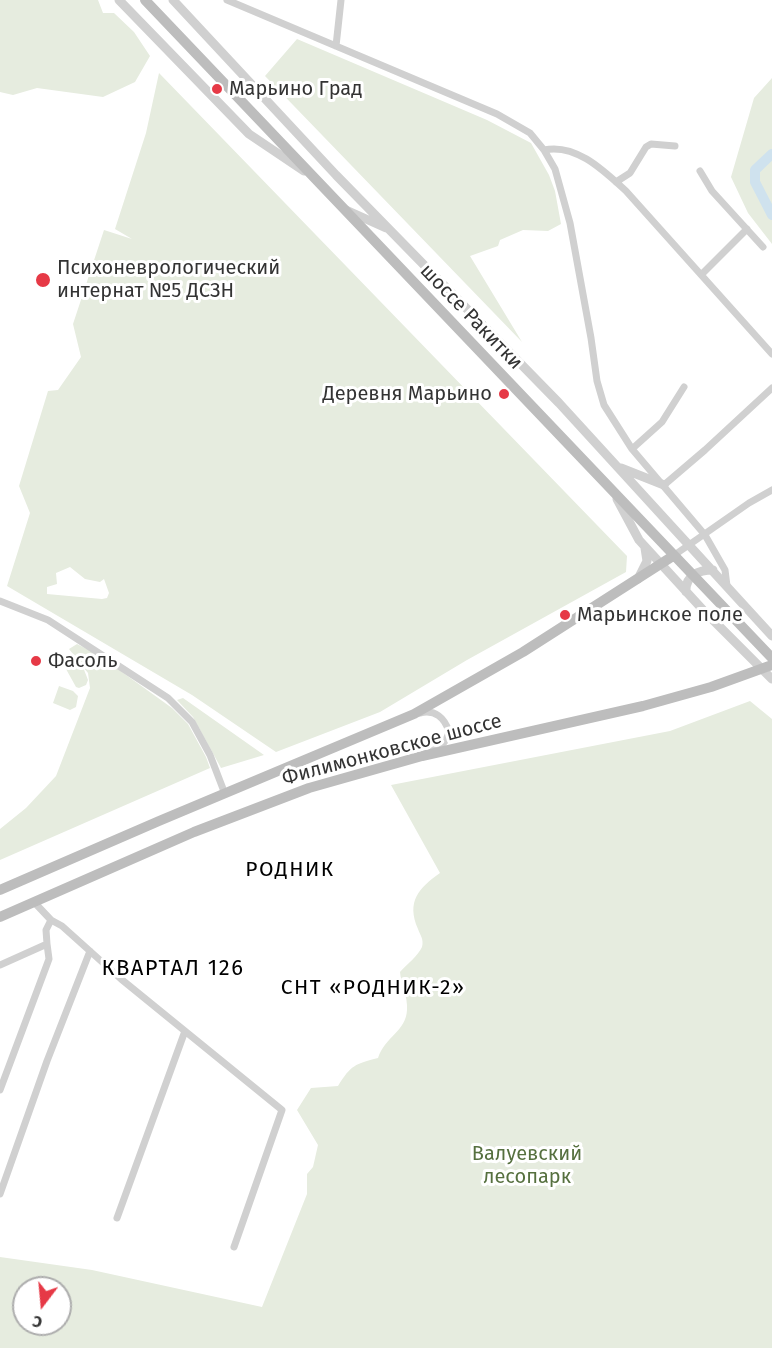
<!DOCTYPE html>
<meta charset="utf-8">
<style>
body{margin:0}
#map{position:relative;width:772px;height:1348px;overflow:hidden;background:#fff;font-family:"Fira Sans",sans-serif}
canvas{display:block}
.north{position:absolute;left:12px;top:1276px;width:60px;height:60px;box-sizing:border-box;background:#fff;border:2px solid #adadad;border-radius:50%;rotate:196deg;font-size:16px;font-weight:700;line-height:24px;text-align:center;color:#333}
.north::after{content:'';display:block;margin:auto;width:21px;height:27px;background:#e63946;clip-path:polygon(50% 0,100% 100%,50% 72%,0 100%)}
</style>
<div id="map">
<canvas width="772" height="1348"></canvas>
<div class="north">С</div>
</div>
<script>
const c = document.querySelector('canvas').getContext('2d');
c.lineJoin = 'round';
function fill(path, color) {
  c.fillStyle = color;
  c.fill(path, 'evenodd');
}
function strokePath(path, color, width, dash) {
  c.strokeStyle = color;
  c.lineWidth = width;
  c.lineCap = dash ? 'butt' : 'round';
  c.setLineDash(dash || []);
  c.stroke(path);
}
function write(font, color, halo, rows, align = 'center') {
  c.font = font + ' "Fira Sans",sans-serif';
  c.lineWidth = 6;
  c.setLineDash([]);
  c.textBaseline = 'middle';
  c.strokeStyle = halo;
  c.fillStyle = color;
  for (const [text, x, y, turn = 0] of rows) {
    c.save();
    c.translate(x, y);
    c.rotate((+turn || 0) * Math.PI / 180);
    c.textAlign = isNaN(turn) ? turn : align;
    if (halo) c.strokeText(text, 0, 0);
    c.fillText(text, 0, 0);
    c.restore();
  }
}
fill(new Path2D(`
 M 0,0 L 98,0 L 103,13 L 114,13 L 134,32 L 150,56 L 135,82 L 103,97 L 37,88 L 13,95 L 0,92 Z
 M 297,39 L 487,120 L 531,143 L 549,175 L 555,191 L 561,224 L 548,231 L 523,230 L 500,240 L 498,246 L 470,256 L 522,342 L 265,76 Z
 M 159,73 L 627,556 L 626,572 L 467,660 L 380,712 L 276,752 L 192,695 L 7,586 L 30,513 L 19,486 L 48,391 L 58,390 L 81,357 L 73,324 L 104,230 L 132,239 L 115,229 L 146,133 ZM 70,567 L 85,579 L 100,582 L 104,579 L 109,593 L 107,598 L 102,599 L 47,594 L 47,587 L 57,584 L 56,573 Z
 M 772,78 L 772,244 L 748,213 L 731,177 L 754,98 Z
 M 77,644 L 97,654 L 172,708 L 188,724 L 206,757 L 210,768 L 0,860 L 0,829 L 26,808 L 56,776 L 90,688 L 88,673 L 83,667 L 88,680 L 86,685 L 79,688 L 76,687 L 66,669 L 67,663 L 77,659 L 69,649 Z
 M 59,686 L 73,691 L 78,696 L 76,707 L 70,710 L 53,703 Z
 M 183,698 L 264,755 L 221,768 L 193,717 L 177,700 Z
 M 750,701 L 772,719 L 772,1348 L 0,1348 L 0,1257 L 92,1270 L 262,1307 L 307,1194 L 307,1174 L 313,1167 L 318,1145 L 297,1110 L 311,1088 L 338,1086 C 351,1065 355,1064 378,1058 C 385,1037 406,1031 407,1010 C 408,996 401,985 400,972 C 407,964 418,956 422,947 C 424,939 420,935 418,929 C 406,901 419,888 440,873 L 391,785 L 670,731 ZM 24,1288 L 60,1288 L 60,1324 L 24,1324 Z`), '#e6ecdf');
strokePath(new Path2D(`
 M 772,154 L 755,170 L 755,182 L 772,215`), '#cfe2ee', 10);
strokePath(new Path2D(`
 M 227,0 L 497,114 L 530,133 L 544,150 L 555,169 L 570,223 L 591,338 L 597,381 L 604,405 L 632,449 L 705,535 L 725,570 L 727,586
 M 336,46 L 341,0
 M 544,150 C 576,143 604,171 626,191 L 772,354
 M 700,171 L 712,191 L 763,247
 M 616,182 L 630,173 L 646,147 L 651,144 L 675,146
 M 702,274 L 747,229
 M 632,449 L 662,422 L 684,387
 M 664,485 L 705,450 L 772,388
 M 673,556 L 749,503 L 772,490
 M 0,601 L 48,620 L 168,698 L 192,722 L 210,755 L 225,794
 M 420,713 C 435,709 445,718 449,732 C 446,743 441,746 432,751
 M 34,902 L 51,920 L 62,926 L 121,979 L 282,1110 L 234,1247
 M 0,965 L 47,944 L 46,930 L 51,920
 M 0,1090 L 49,959 L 47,944
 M 0,1194 L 47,1061 L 90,951
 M 117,1218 L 185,1031`), '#d0d0d0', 7);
strokePath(new Path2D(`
 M 119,0 L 249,134 L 304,171
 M 173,0 L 336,175 L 559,403 L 772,636
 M 346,210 L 386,228
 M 621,468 L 664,485
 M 617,499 L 639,540 L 704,611 L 772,679
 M 638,579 L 647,561 L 645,548
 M 686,592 C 685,575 699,570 713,570`), '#d0d0d0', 9);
strokePath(new Path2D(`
 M 145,0 L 772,658
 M 0,890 L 159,821 L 414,714 L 523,652 L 673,556
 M 0,917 L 194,832 L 309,788 L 422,756 L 643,706 L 711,687 L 772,665`), '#bdbdbd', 10);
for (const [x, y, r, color] of [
 [217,89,6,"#e63946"],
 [43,280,8,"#e63946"],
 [504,394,6,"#e63946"],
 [565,615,6,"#e63946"],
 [36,661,6,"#e63946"]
]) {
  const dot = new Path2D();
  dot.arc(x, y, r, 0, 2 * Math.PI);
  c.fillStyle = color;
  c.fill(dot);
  strokePath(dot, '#fff', 2);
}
write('20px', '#333', '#fff', [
 ["Марьино Град",229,89],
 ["Психоневрологический",57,268],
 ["интернат №5 ДСЗН",57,291],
 ["Деревня Марьино",492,394,"right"],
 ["Марьинское поле",577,615],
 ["Фасоль",48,661]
], 'left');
write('20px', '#333', '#fff', [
 ["шоссе Ракитки",471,317,46],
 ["Филимонковское шоссе",392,750,-15]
]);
write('20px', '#56703f', '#fff', [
 ["Валуевский",527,1154],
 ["лесопарк",527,1177]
]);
c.letterSpacing = '1.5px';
write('21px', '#000', '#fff', [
 ["РОДНИК",290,870],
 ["СНТ «РОДНИК-2»",373,988]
]);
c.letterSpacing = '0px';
c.letterSpacing = '1.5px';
write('22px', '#000', '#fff', [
 ["КВАРТАЛ 126",173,969]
]);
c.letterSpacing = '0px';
</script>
